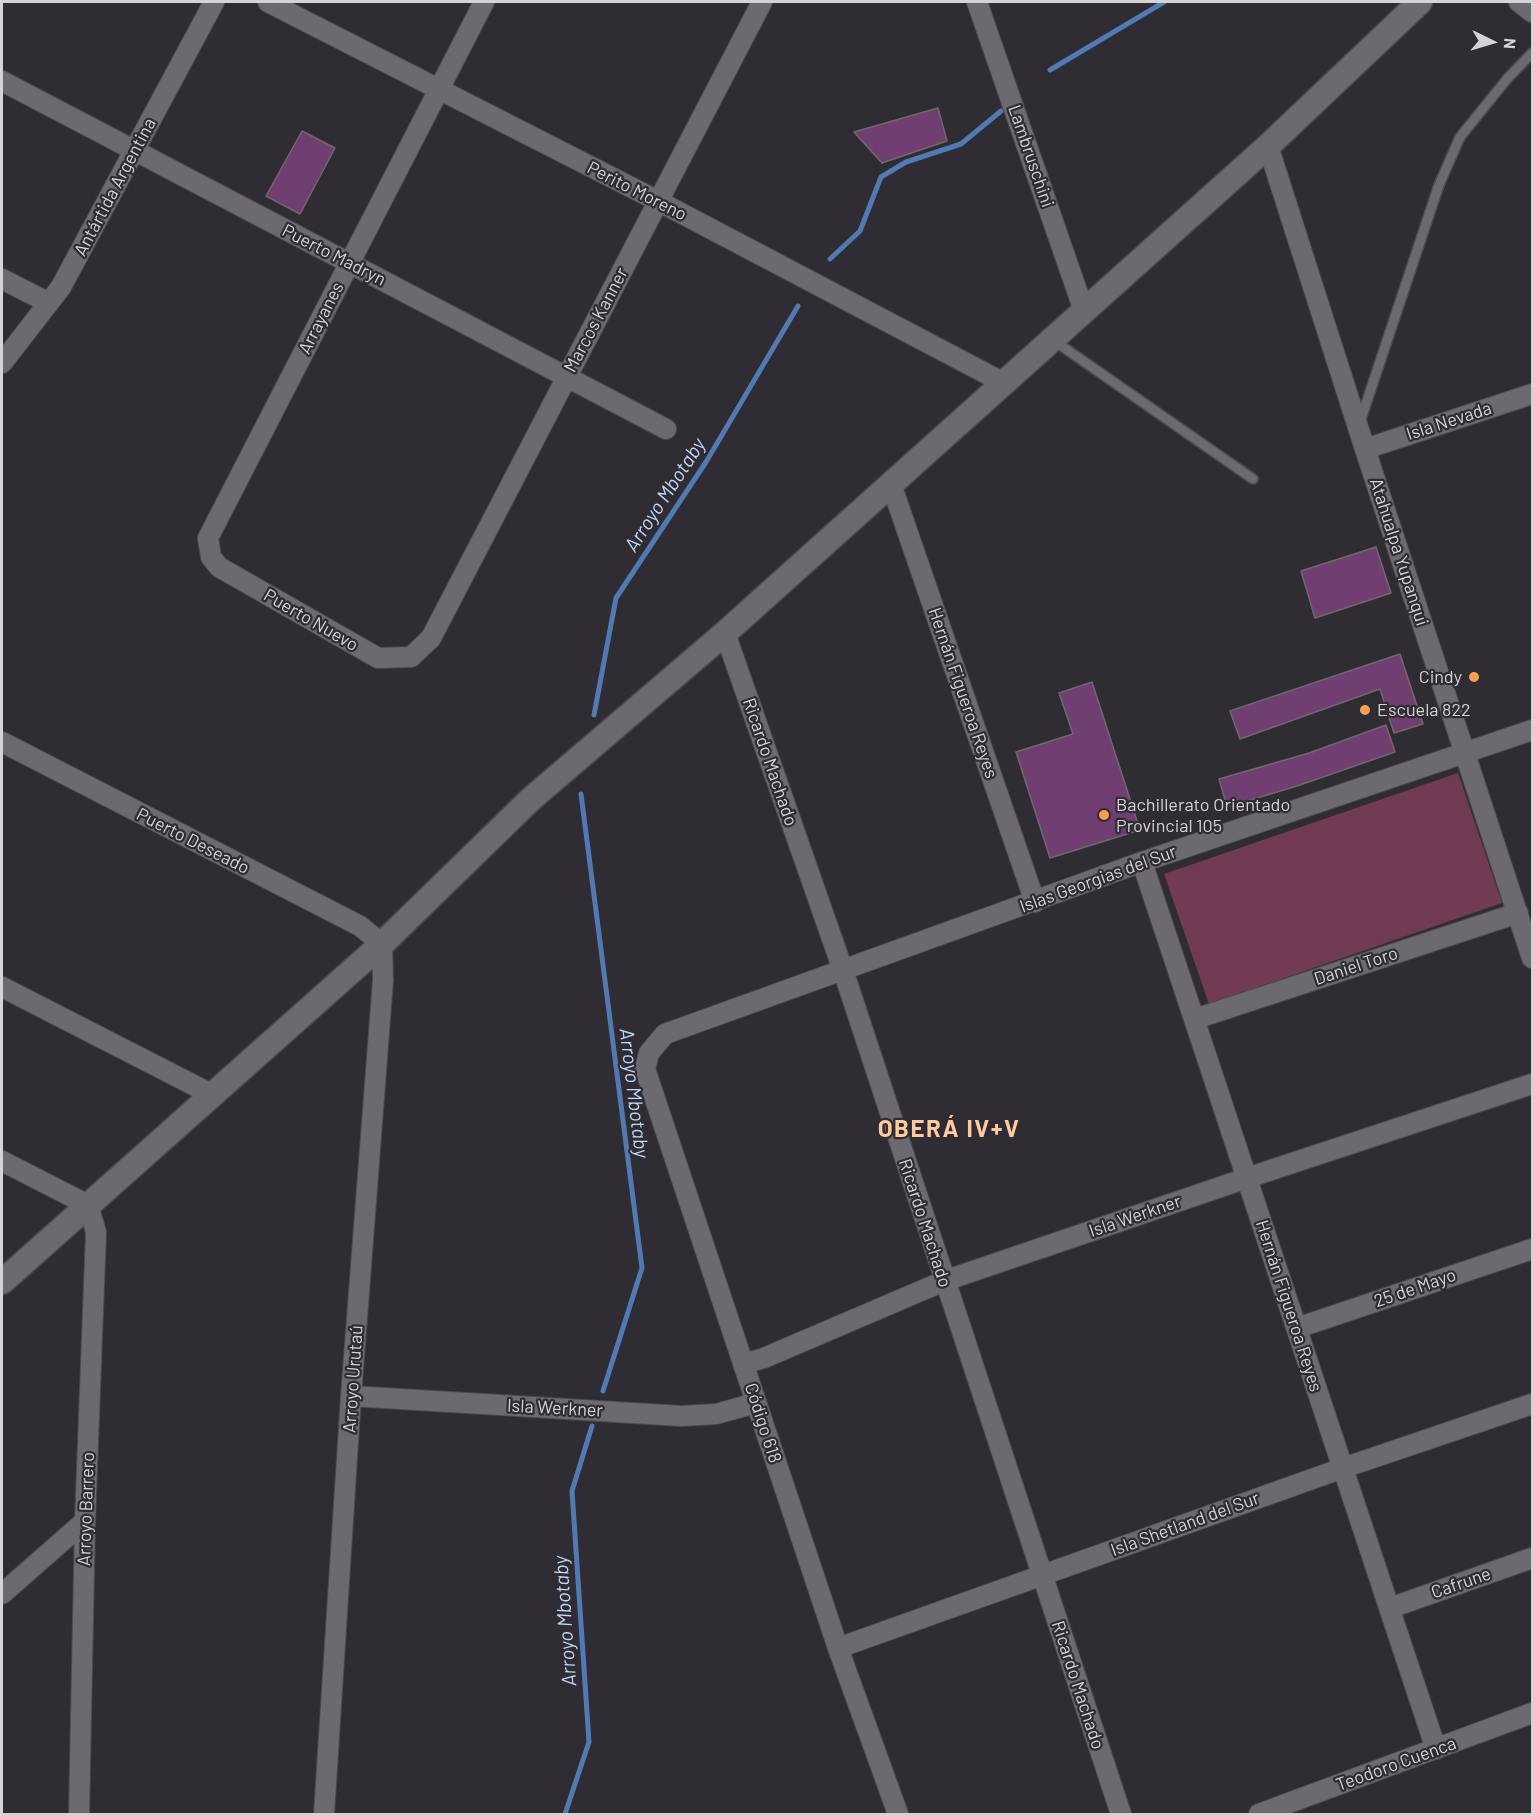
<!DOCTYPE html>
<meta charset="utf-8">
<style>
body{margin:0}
#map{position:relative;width:1534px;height:1816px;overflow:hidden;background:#2f2c33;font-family:Barlow,sans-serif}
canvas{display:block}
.frame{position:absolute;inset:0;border:3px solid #d5d3d8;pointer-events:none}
.north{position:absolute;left:1462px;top:12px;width:60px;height:60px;-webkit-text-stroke:4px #2f2c33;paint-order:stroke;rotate:95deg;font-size:16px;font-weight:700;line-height:24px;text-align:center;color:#d5d3d8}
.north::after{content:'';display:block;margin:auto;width:21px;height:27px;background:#d5d3d8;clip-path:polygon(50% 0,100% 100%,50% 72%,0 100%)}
</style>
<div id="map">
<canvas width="1534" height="1816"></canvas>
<div class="frame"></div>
<div class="north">N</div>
</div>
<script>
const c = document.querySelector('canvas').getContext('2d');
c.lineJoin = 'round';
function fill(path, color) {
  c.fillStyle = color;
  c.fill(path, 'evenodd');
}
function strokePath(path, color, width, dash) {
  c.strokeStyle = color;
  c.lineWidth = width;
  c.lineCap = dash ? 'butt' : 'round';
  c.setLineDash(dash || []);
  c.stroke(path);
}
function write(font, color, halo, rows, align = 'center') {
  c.font = font + ' Barlow,sans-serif';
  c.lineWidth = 4.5;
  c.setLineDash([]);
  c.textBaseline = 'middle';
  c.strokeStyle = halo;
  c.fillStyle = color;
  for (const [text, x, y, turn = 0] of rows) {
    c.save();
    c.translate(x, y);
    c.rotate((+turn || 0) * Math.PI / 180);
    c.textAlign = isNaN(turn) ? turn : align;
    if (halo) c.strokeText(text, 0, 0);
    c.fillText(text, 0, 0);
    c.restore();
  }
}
fill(new Path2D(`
 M 1458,773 L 1502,903 L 1209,1004 L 1164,874 Z`), '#713b56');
strokePath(new Path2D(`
 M 1050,70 L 1164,2
 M 830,259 L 860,231 L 881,177 L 906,162 L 961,144 L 1001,111
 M 594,715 L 616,598 L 706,462 L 798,306
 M 581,794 L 642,1268 L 603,1391
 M 565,1814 L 589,1742 L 572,1491 L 592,1426`), '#517ab3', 5);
const building = new Path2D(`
 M 938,108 L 947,141 L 882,163 L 854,132 Z
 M 302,131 L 335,148 L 300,214 L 266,196 Z
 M 1376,547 L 1391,593 L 1315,618 L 1301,571 Z
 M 1400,654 L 1423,724 L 1394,733 L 1380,689 L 1240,739 L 1230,711 Z
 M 1092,682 L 1140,830 L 1050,858 L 1016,752 L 1073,734 L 1059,693 Z
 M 1386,725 L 1395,752 L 1297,786 L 1227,807 L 1219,779 L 1309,753 Z`);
fill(building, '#713e71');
strokePath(building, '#70686f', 1.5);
const service = new Path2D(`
 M 1053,340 L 1253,479
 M 1360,422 L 1439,185 L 1460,137 L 1507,79 L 1532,53`);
const minor = new Path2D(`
 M 268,2 L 658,201 L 1004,383
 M 484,2 L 208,538 L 211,557 L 219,567 L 378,658 L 411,657 L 431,638 L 762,2
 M 977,2 L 1084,311
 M 1519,2 L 1532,12
 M 2,81 L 666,429
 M 1268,146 L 1365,449 L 1532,958
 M 2,279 L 49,303
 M 2,363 L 61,287 L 214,2
 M 1365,449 L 1532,394
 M 891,484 L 1035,902
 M 725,633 L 843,970 L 1121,1814
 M 2,742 L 360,926 L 382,944 L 383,980 L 351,1396 L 324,1814
 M 1142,862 L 1436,1749
 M 2,987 L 211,1094
 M 1195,1019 L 1518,913
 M 2,1161 L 88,1205 L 96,1232 L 85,1521 L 79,1814
 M 1297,1328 L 1532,1249
 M 743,1364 L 764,1358 L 944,1281 L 1247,1178 L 1532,1084
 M 351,1396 L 682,1416 L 716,1414 L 756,1403
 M 2,1594 L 85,1521
 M 1390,1608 L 1532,1558
 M 838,1648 L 1343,1468 L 1532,1404
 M 898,1814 L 838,1648 L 645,1069 L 649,1053 L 665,1034 L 1142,862 L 1532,730
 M 1259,1814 L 1532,1713`);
const tertiary = new Path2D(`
 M 2,1282 L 382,944 L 531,799 L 725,633 L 1268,146 L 1420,2`);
strokePath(service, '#4c4950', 12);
strokePath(minor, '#4c4950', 22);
strokePath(tertiary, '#4c4950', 27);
strokePath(service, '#6c6971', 9);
strokePath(minor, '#6c6971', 20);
strokePath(tertiary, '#6c6971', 24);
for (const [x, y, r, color] of [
 [1474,677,6,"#f99f4d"],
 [1365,710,6,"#f99f4d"],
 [1104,815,6,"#f99f4d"]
]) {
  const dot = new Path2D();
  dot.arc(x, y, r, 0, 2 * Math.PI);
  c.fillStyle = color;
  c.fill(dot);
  strokePath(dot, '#2f2c33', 2);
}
write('18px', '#d5d3d8', '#2f2c33', [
 ["Lambruschini",1031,156,71],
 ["Antártida Argentina",115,187,-62],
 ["Perito Moreno",637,191,27],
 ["Puerto Madryn",334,255,27],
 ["Arrayanes",321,318,-63],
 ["Marcos Kanner",596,320,-62],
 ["Isla Nevada",1449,421,-18],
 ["Atahualpa Yupanqui",1399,552,72],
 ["Puerto Nuevo",311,620,30],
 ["Hernán Figueroa Reyes",963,693,71],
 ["Ricardo Machado",770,762,71],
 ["Puerto Deseado",193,841,27],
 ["Islas Georgias del Sur",1098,879,-20],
 ["Daniel Toro",1356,966,-18],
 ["Isla Werkner",1135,1216,-19],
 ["Ricardo Machado",925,1223,72],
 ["25 de Mayo",1415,1288,-19],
 ["Hernán Figueroa Reyes",1289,1306,72],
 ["Arroyo Urutaú",353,1379,-86],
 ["Isla Werkner",555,1408,3],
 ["Código 618",763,1423,72],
 ["Arroyo Barrero",86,1509,-88],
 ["Isla Shetland del Sur",1185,1524,-20],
 ["Cafrune",1461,1583,-19],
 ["Ricardo Machado",1078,1685,72],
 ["Teodoro Cuenca",1396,1764,-20]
]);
write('18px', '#d5d3d8', '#2f2c33', [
 ["Cindy",1462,677,"right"],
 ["Escuela 822",1377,710],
 ["Bachillerato Orientado",1116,805],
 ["Provincial 105",1116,826]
], 'left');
write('italic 20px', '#c1d8f8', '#2f2c33', [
 ["Arroyo Mbotaby",665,495,-57],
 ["Arroyo Mbotaby",634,1093,83],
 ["Arroyo Mbotaby",565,1621,-94]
]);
c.letterSpacing = '1.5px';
write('bold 24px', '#fecba1', '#2f2c33', [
 ["OBERÁ IV+V",949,1129]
]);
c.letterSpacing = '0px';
</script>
